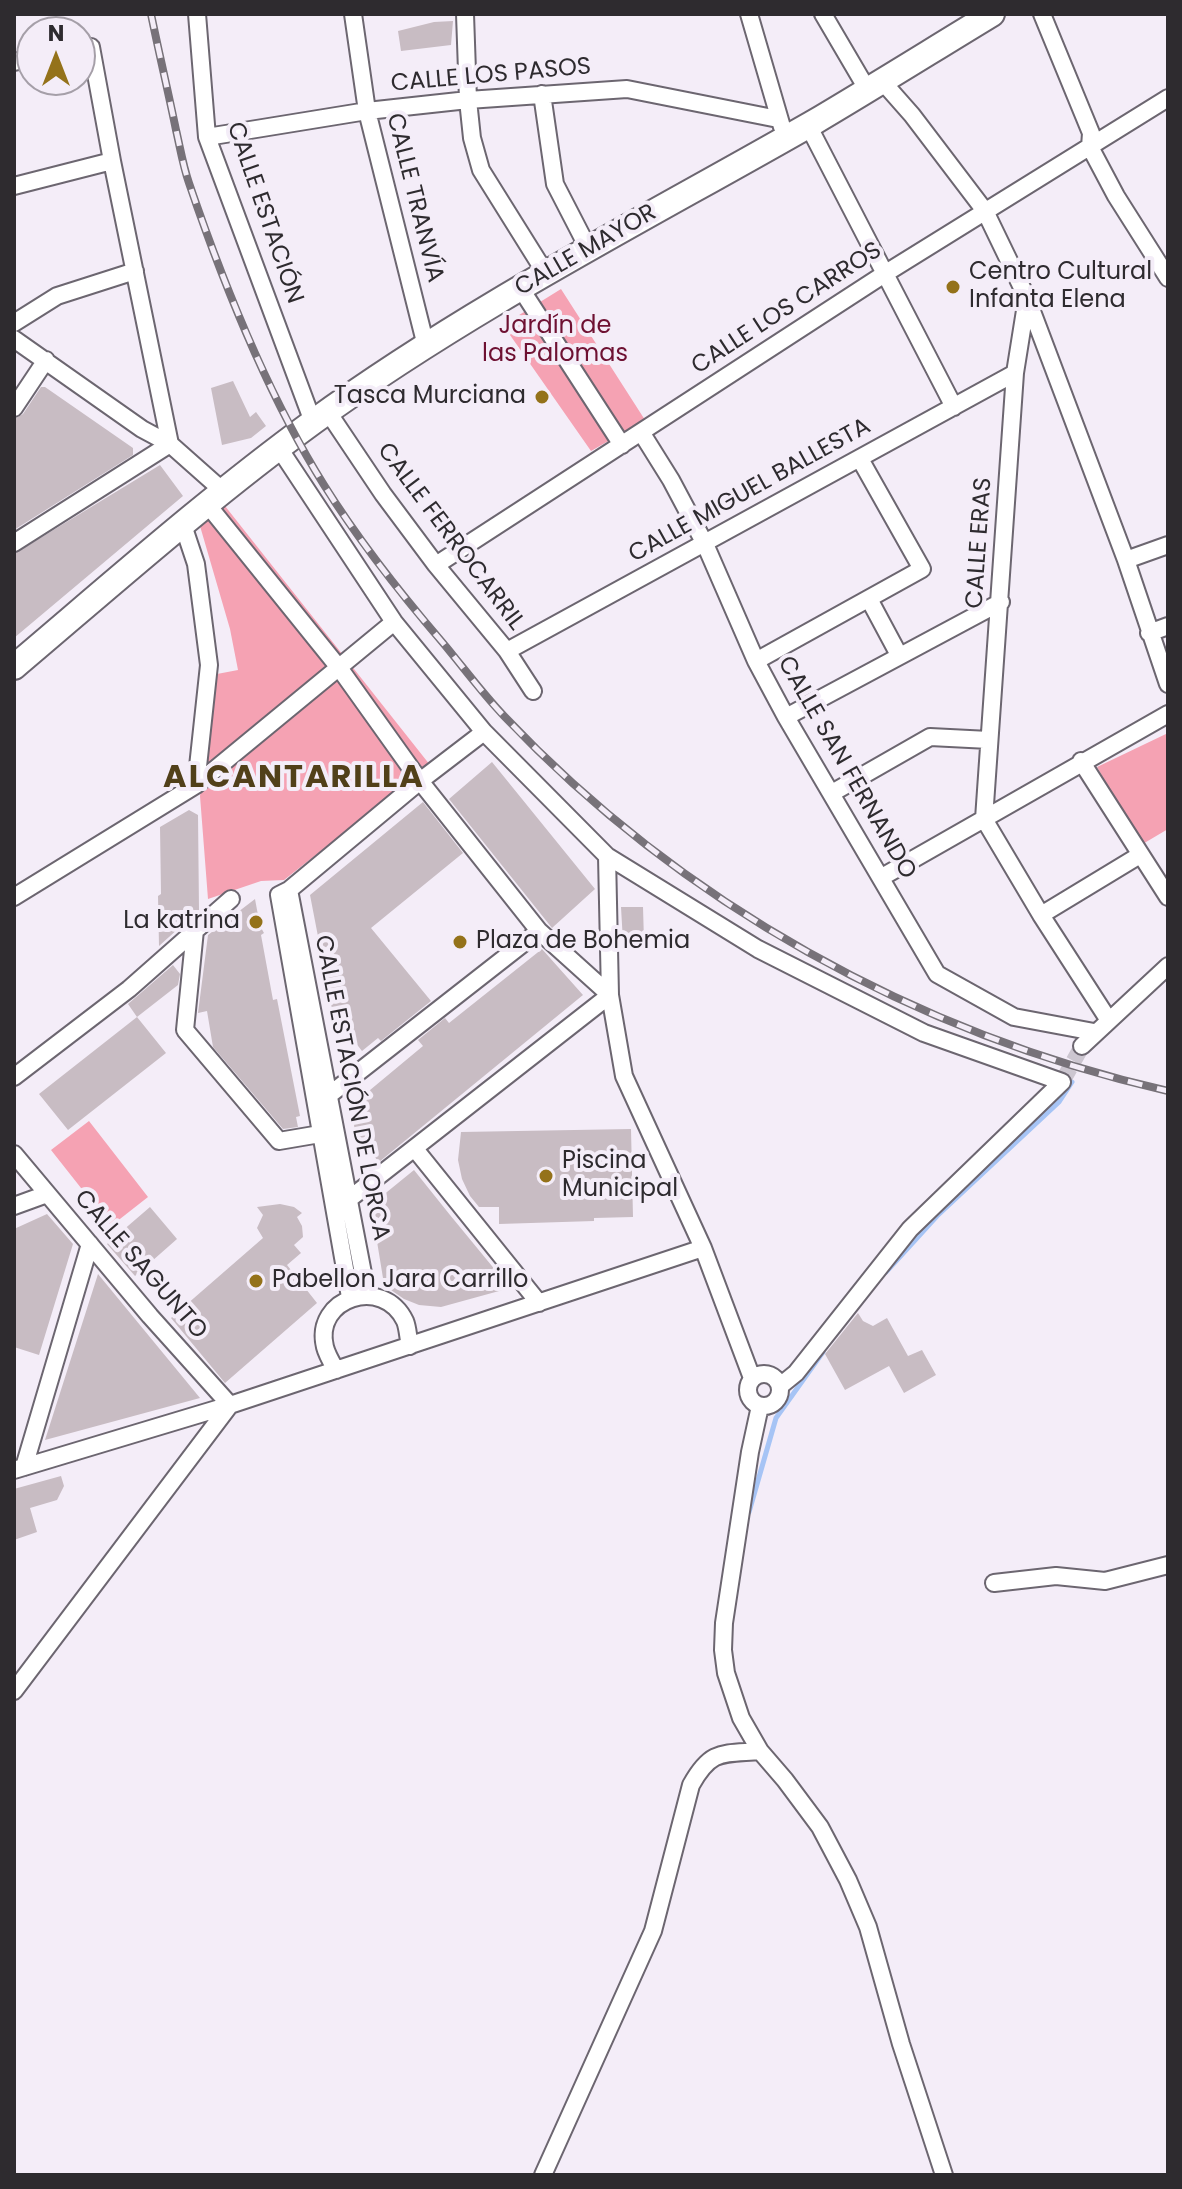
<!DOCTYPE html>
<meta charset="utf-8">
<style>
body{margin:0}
#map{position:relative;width:1182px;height:2189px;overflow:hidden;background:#f4edf8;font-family:Poppins,sans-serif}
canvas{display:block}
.frame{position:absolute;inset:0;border:16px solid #2e2b2f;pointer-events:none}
.north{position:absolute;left:16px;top:16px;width:80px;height:80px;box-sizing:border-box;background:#f4edf8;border:2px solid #a59fa8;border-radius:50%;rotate:0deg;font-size:22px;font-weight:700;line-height:32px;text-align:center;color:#2e2b2f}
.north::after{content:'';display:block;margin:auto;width:28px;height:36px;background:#94721a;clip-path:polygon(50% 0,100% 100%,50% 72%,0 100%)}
</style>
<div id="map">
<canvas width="1182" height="2189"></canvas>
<div class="frame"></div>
<div class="north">N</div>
</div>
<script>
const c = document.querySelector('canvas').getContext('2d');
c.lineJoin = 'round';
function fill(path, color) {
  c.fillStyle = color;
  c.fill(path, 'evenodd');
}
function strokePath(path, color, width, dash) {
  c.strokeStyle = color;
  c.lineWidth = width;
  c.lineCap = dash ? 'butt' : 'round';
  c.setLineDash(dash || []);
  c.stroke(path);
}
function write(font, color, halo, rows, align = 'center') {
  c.font = font + ' Poppins,sans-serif';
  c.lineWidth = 8;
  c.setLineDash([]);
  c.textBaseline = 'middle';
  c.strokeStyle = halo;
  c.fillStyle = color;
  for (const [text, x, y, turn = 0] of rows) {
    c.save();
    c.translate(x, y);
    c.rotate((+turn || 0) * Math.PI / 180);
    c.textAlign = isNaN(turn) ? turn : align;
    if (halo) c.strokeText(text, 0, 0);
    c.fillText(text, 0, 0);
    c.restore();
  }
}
fill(new Path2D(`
 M 561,289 L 645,420 L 591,451 L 503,325 Z
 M 225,506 L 430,765 L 284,880 L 261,881 L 208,899 L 200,796 L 217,674 L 238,670 L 230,629 L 200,526 Z
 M 1168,733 L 1168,829 L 1141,845 L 1097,767 Z
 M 89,1121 L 148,1197 L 111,1226 L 51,1150 Z`), '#f5a2b3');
strokePath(new Path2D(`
 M 886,1272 L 937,1216 L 1059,1102 L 1072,1082
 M 749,1512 L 776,1418 L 823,1352`), '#a6c4f5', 5);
fill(new Path2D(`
 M 453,21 L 451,45 L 401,51 L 398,31 L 434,22 Z
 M 233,381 L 250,417 L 256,412 L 266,426 L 251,438 L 222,445 L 211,388 Z
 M 41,387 L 45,387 L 133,448 L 133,455 L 14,530 L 14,419 L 23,414 Z
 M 160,465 L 183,496 L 14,638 L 14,554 Z
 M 492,762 L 595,889 L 552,928 L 449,799 Z
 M 423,802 L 463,853 L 371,928 L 431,1001 L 381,1041 L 378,1038 L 362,1051 L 333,1014 L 310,895 Z
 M 189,810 L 198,815 L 199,910 L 159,946 L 158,896 L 161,894 L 160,827 Z
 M 255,899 L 260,926 L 264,933 L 261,935 L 273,1000 L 277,999 L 300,1116 L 296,1117 L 298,1127 L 283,1129 L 213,1047 L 207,1011 L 198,1013 L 208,935 Z
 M 621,907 L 643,907 L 644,941 L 623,942 Z
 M 542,949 L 583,995 L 379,1162 L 355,1134 L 352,1105 L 423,1046 L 418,1040 L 445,1018 L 449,1023 Z
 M 173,965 L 180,974 L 178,985 L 137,1017 L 128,1004 Z
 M 137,1017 L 166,1053 L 68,1130 L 39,1094 Z
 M 631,1129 L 633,1217 L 594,1218 L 594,1221 L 499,1224 L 499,1207 L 479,1207 L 470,1196 L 462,1179 L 458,1160 L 461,1132 Z
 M 414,1170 L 450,1215 L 510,1288 L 441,1307 L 419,1305 L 404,1299 L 388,1288 L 383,1278 L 371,1205 Z
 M 280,1204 L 294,1207 L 302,1213 L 297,1217 L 302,1226 L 303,1237 L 294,1245 L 301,1253 L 287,1265 L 317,1303 L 225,1383 L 171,1318 L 263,1238 L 257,1228 L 263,1215 L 257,1207 Z
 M 150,1207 L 177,1239 L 135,1276 L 107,1244 Z
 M 47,1214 L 73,1244 L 39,1355 L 14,1347 L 14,1229 Z
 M 98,1274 L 200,1398 L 45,1440 Z
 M 858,1313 L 863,1321 L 873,1326 L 887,1318 L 908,1356 L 922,1350 L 936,1375 L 904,1393 L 889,1366 L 845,1390 L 825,1354 Z
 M 61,1476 L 64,1486 L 57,1500 L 30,1508 L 37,1532 L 14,1540 L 14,1489 Z`), '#c8bcc3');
strokePath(new Path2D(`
 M 1062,1082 L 1082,1046`), '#ccc6d0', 16, [16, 8]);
const street = new Path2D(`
 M 197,14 L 207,137 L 313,422
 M 353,14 L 367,111 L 426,346
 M 465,14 L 468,100 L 472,138 L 481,170 L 546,274
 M 749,14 L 782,127
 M 823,14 L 867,89
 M 1042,14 L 1091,133 L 1090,147 L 1116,196 L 1168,278
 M 80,49 L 91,47 L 112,161
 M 14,62 L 32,58
 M 882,81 L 912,115 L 985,211 L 1027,298 L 1015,373 L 984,819 L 1041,915 L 1108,1019
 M 542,94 L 555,184 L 588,248
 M 808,125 L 954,407
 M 207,137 L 367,111 L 468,100 L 627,89 L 778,119
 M 14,186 L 112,161 L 170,444 L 14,543
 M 521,289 L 622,445
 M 1027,298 L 1126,560 L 1168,684
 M 14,323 L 57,296 L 135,271
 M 14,339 L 142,429 L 170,444 L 223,491
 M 14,408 L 46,360
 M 328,412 L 383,494 L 436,565 L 507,651 L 533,691
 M 641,432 L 671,480 L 705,544 L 756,661 L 786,717 L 937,974 L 1014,1017 L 1094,1032
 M 279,448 L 394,622 L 484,732 L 607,856 L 758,949 L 924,1033 L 1062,1082 L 910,1229 L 796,1373 L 780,1386
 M 207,504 L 340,669 L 420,781 L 539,931 L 610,995 L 348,1200
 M 183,525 L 196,564 L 209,665 L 196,785
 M 1126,560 L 1168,545
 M 436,565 L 886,273 L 1168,98
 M 869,599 L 899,655
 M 1149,633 L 1168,626
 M 507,651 L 1015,373
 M 756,661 L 922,569 L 860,459
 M 786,717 L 1001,602
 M 1081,761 L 1168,897
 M 832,793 L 930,737 L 989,740
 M 607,856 L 610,995 L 624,1076 L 703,1248 L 752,1378
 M 882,877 L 1168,714
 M 289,890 L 367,1294
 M 14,897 L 196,785 L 394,622
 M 1041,915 L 1140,855
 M 195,930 L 185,1030 L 279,1141 L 320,1134
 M 1082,1046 L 1168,966
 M 14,1077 L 129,989 L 231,899
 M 328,1096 L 539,931
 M 415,1149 L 539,1303
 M 14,1154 L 150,1316 L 230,1405 L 14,1691
 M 14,1206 L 47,1194
 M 350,1297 L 279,895 L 289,890 L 420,781 L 484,732
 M 336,1370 C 332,1363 327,1355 325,1347 C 313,1298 383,1275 405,1321 C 408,1328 408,1338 410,1346
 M748 1390a16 16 0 1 1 32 0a16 16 0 1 1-32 0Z
 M 760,1406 L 750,1452 L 724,1623 L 723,1650 L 726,1673 L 741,1718 L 760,1751 L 785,1780 L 820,1827 L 848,1880 L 868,1927 L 901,2044 L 944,2175
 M 24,1467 L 90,1244
 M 14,1470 L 230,1405 L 703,1248
 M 994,1583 L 1056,1576 L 1105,1581 L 1168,1565
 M 543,2175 L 653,1931 L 691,1785 C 711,1749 722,1754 760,1751`);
const secondary = new Path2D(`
 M 14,667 C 112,584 209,498 313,422 C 470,308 643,220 811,124 C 872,88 931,51 992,14`);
strokePath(street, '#6c6670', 20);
strokePath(secondary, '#6c6670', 28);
strokePath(street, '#fff', 16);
strokePath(secondary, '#fff', 24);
const rail = new Path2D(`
 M 151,14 C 159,53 168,91 176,130 C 180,147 183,166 189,183 C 223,283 269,397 324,485 C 359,541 401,594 443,643 C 463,667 482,693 504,716 C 681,903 917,1034 1168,1091`);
strokePath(rail, '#777279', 8);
strokePath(rail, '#f4edf8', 5, [15]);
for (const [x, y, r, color] of [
 [953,287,8,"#94721a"],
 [542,397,8,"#94721a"],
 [256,922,8,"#94721a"],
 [460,942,8,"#94721a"],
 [546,1176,8,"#94721a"],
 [256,1281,8,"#94721a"]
]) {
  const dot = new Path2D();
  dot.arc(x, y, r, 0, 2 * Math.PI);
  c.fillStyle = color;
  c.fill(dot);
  strokePath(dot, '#f4edf8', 3);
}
write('24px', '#2e2b2f', '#f4edf8', [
 ["CALLE LOS PASOS",491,76,-5],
 ["CALLE TRANVÍA",414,198,76],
 ["CALLE ESTACIÓN",264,213,71],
 ["CALLE MAYOR",586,251,-30],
 ["CALLE LOS CARROS",787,309,-33],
 ["CALLE MIGUEL BALLESTA",750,491,-29],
 ["CALLE FERROCARRIL",450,537,53],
 ["CALLE ERAS",980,543,-86],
 ["CALLE SAN FERNANDO",846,768,60],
 ["CALLE ESTACIÓN DE LORCA",351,1088,79],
 ["CALLE SAGUNTO",140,1265,49]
]);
write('24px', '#2e2b2f', '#f4edf8', [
 ["Centro Cultural",969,273],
 ["Infanta Elena",969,301],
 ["Tasca Murciana",526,397,"right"],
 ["La katrina",240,922,"right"],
 ["Plaza de Bohemia",476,942],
 ["Piscina",562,1162],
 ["Municipal",562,1190],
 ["Pabellon Jara Carrillo",272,1281]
], 'left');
write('24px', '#6e1132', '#f4edf8', [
 ["Jardín de",555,327],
 ["las Palomas",555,355]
]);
c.letterSpacing = '2px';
write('bold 32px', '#514019', '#f4edf8', [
 ["ALCANTARILLA",294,779]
]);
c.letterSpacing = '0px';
</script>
